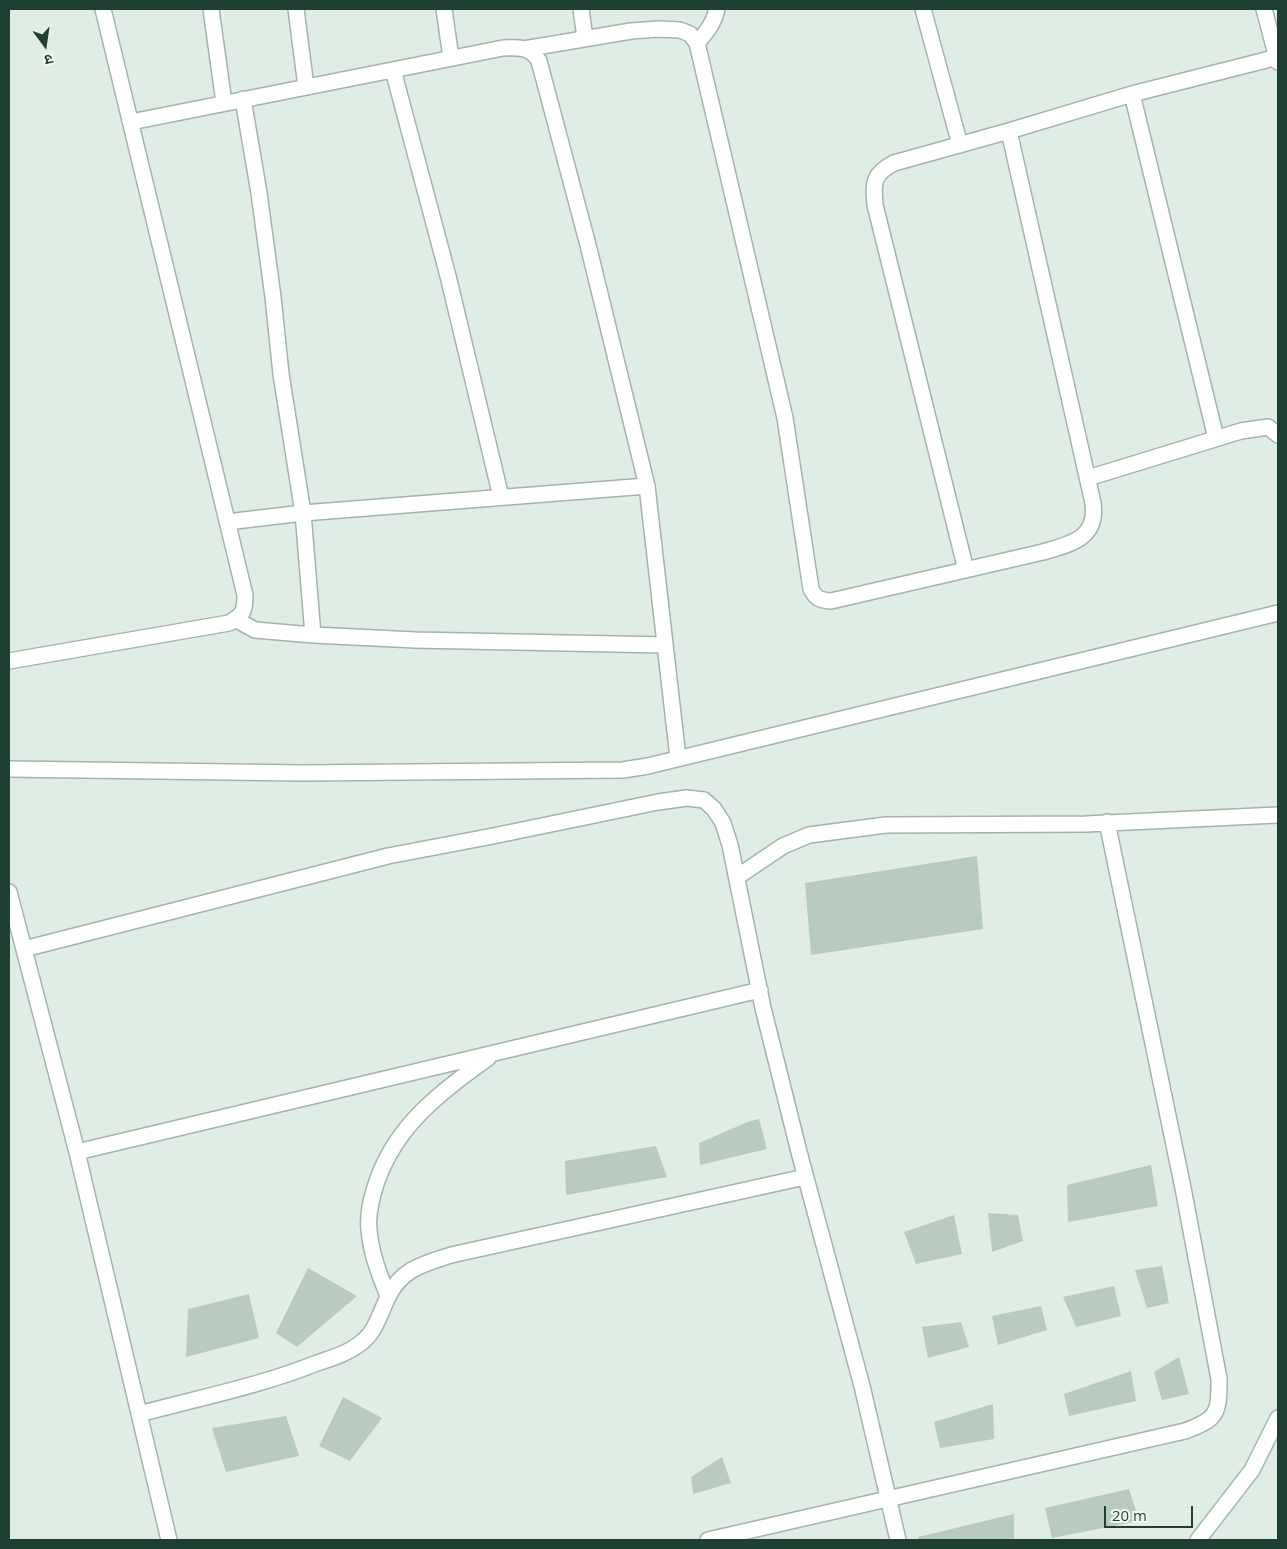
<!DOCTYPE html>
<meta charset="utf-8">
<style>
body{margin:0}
#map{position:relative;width:1287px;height:1549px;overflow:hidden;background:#e0ede5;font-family:"Open Sans","Noto Sans Devanagari",sans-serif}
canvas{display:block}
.frame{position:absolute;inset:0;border:10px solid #1e3f31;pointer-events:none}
.north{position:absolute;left:20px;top:20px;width:50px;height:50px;-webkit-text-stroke:4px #f1f9f3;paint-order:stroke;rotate:166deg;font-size:14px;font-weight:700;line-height:20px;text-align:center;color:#1e3f31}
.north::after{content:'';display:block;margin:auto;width:18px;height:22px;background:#1e3f31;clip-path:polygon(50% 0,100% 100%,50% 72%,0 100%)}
.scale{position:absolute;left:1104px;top:1506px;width:89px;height:22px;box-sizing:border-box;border:2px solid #1e3f31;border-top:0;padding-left:6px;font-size:15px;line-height:18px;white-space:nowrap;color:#1e3f31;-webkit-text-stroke:4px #f1f9f3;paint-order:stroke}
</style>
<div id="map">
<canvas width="1287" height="1549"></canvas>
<div class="frame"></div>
<div class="north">उ</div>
<div class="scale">20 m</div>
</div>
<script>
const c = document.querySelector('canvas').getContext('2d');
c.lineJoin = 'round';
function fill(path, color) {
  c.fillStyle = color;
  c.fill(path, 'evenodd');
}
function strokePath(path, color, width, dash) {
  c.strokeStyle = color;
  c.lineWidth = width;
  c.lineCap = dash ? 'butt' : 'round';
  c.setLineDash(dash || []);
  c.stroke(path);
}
fill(new Path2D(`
 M 977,856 L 983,929 L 811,955 L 805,883 Z
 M 759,1119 L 767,1149 L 700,1165 L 699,1143 L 750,1121 Z
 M 656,1146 L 667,1177 L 566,1195 L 565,1161 Z
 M 1151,1165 L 1158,1206 L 1068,1222 L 1067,1185 Z
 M 988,1213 L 1018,1215 L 1023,1241 L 992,1252 Z
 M 954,1215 L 962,1254 L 916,1264 L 904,1232 Z
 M 1162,1266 L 1169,1303 L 1147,1308 L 1135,1270 Z
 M 308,1268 L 357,1296 L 297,1347 L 276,1333 Z
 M 1114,1286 L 1121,1316 L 1076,1327 L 1063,1297 Z
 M 249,1294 L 259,1338 L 186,1357 L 188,1309 Z
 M 1041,1306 L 1047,1330 L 998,1345 L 992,1316 Z
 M 961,1322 L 969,1347 L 928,1358 L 922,1327 Z
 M 1179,1357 L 1189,1394 L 1162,1400 L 1154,1372 Z
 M 1131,1371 L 1136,1401 L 1069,1416 L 1064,1394 Z
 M 343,1397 L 382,1418 L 350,1461 L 319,1446 Z
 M 993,1404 L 994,1439 L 940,1448 L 934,1422 Z
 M 286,1416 L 299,1456 L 226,1472 L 212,1428 Z
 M 722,1457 L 731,1483 L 693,1494 L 691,1477 Z
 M 1129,1489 L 1139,1521 L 1052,1538 L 1045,1508 Z
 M 1014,1514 L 1014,1540 L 919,1540 L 918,1537 Z`), '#b8cbc0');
const street = new Path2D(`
 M 211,9 L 224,103
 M 296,9 L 306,87
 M 444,9 L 451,58
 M 581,9 L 585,38
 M 923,9 L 960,145
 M 1264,9 L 1278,62
 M 697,43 C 706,33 714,23 717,9
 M 524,49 L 631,31 L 659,29 L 680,30 L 690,34 L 697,43 L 785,418 L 811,589 C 816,599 820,600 831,601 L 1043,552 C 1070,544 1098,539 1093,503 L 1009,131
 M 393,70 L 448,276 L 501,497
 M 1132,94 L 1216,438
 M 243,99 L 259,193 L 273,297 L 281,374 L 303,513 L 313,635
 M 131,122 L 503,48 C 518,47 531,47 539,61 L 588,245 L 647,486 L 678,758
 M 1088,478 L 1241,431 L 1268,427 L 1278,435
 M 227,522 L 303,513 L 647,486
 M 966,570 L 875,205 C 873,182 873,174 894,163 L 1009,131 L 1132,94 L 1278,57
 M 235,619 L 255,630 L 313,635 L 415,640 L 665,645
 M 9,661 L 229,623 C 243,615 245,612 245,595 L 103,9
 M 9,769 L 302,773 L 623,770 L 648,766 L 1278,613
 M 737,877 L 783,846 L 809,835 L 886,825 L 1086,824 L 1278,815
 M 9,892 L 77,1152 L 169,1540
 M 24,949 L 388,856 L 493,836 L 658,802 L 687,798 L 704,800 L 714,809 L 723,823 L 730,845 L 763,1008 L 799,1152 L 862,1386 L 898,1540
 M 77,1152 L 760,990
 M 388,1296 C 379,1274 371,1253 369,1230 C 367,1213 372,1196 377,1181 C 397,1124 441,1092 488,1058
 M 139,1414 C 198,1398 260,1386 317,1363 C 332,1358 349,1353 362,1342 C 376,1331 380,1313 388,1297 C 402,1268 424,1264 451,1255 L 805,1177
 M 708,1540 L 1185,1431 C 1218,1419 1219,1413 1219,1379 L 1183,1188 L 1107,822`);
const secondary = new Path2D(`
 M 1198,1540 L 1252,1470 L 1278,1418`);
strokePath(street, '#a2b5ab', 18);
strokePath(secondary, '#a0bdae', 18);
strokePath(street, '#fff', 15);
strokePath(secondary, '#fff', 15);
</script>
